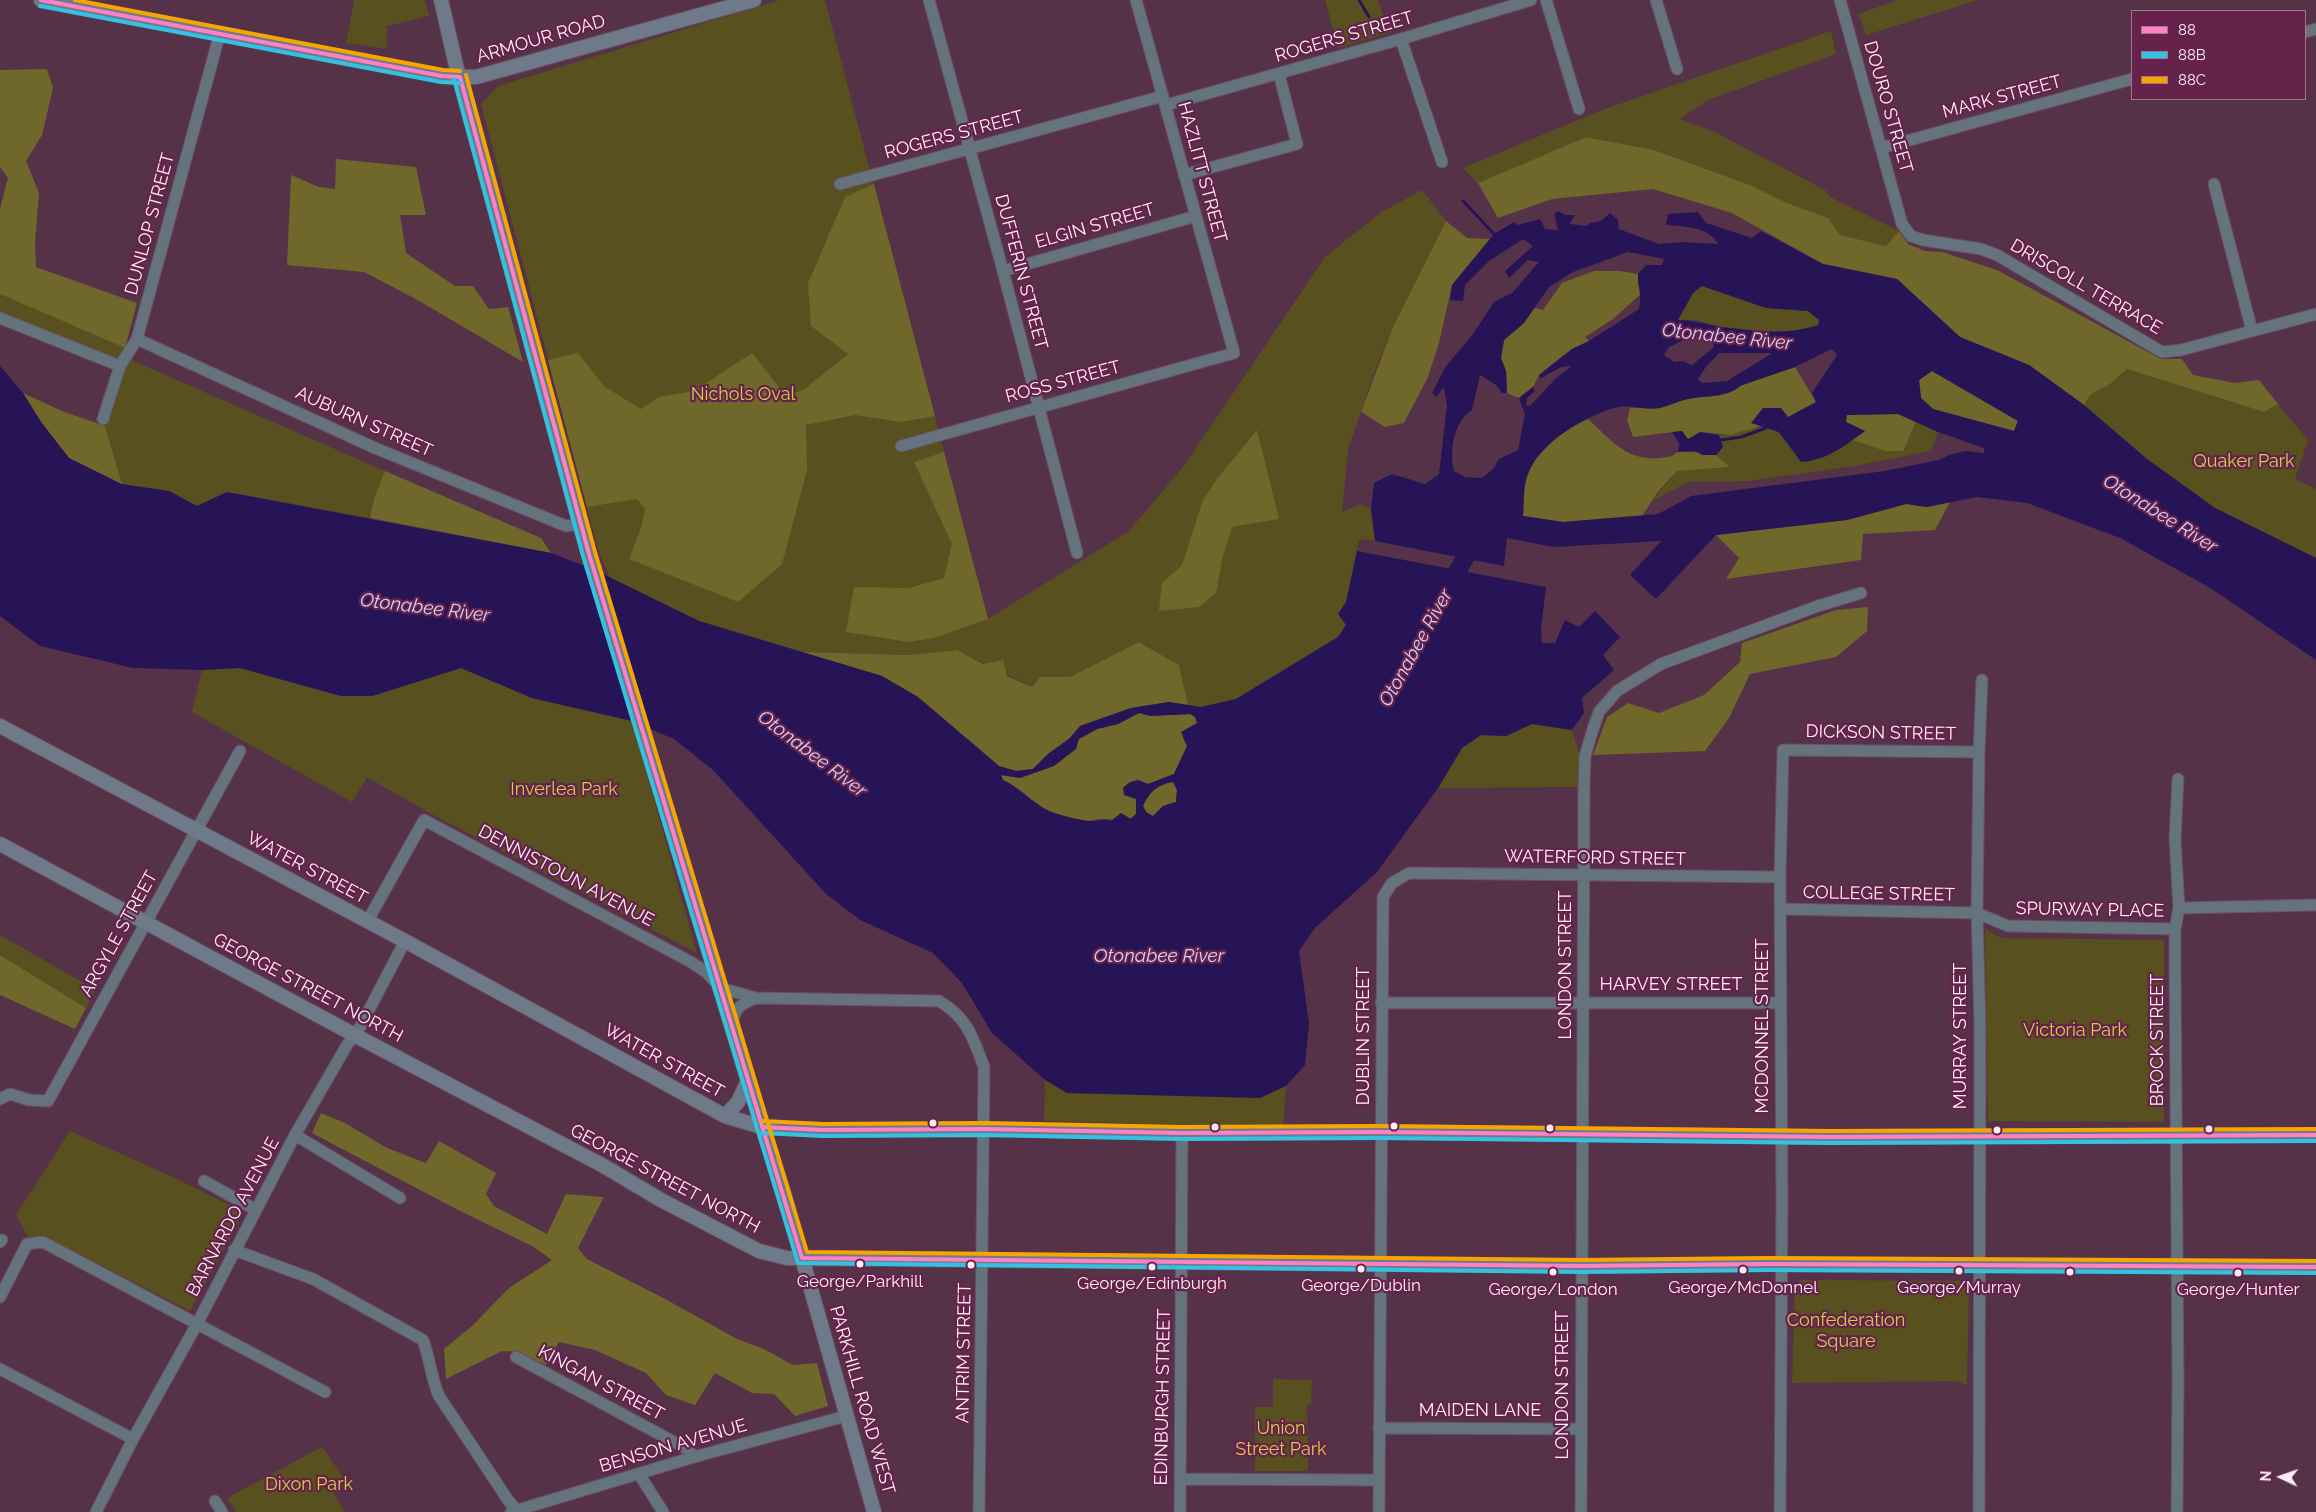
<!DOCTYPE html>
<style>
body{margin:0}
#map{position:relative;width:2316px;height:1512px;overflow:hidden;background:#563248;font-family:Raleway,sans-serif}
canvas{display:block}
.legend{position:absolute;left:2131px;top:10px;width:175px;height:90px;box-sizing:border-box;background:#65234b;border:1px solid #a2748f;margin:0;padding:6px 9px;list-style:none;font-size:15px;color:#feedf5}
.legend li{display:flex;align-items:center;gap:10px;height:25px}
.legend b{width:25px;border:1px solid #a2748f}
.north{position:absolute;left:2256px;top:1452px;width:50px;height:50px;-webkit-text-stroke:4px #65234b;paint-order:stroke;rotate:273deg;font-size:14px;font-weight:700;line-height:20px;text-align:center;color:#feedf5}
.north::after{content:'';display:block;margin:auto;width:18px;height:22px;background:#feedf5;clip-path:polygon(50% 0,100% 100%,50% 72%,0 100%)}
</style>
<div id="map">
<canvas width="2316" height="1512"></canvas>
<ul class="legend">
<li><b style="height:6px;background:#ff80c5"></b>88</li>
<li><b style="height:6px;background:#33c2e2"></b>88B</li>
<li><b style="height:6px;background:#f7a600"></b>88C</li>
</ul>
<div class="north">N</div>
</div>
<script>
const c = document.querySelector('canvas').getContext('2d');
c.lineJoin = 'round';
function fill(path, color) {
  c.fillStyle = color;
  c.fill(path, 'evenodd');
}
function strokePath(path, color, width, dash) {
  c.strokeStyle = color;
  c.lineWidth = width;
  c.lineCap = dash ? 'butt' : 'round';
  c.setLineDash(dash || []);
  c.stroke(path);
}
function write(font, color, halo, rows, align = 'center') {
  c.font = font + ' Raleway,sans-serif';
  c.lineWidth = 4.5;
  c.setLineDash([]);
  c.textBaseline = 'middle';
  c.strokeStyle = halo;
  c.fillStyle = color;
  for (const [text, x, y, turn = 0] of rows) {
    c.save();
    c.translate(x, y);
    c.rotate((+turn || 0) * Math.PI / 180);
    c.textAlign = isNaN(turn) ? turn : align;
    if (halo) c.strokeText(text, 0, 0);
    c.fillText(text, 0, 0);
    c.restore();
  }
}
fill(new Path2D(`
 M 354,0 L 425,0 L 429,16 L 387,26 L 387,49 L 346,43 Z
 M 780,0 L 825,0 L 988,619 L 1129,531 L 1184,466 L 1325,257 L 1380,213 L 1422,190 L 1446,221 L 1393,327 L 1374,374 L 1348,449 L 1342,512 L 1361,504 L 1371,509 L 1375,541 L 1359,539 L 1346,602 L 1338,614 L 1346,624 L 1338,637 L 1236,699 L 1201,707 L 1188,705 L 1179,665 L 1140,642 L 1070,677 L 1040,677 L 1032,687 L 957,650 L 908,655 L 802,652 L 699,621 L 610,578 L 598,549 L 481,104 L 498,86 Z
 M 1325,0 L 1378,0 L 1389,33 L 1338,48 Z
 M 1897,0 L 1978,0 L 1866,35 L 1859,14 Z
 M 1831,31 L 1836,54 L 1708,100 L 1680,119 L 1715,132 L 1825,190 L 1830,197 L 1899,231 L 1886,246 L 1840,235 L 1828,218 L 1787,203 L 1750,185 L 1654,150 L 1586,137 L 1478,183 L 1463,168 L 1602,110 Z
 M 1702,286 L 1766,308 L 1808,311 L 1820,320 L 1818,326 L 1791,333 L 1722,327 L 1696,320 L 1678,320 L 1693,293 Z
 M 0,294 L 125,348 L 118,360 L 2,323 L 0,327 Z
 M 129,359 L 385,471 L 374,498 L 370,518 L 227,492 L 197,506 L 169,491 L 122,484 L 105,426 L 122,370 Z
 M 2127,369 L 2264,412 L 2278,404 L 2308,440 L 2295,479 L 2316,489 L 2316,558 L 2215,508 L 2147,459 L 2084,405 L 2091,394 L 2109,385 Z
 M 1916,422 L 1938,432 L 1931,451 L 1855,466 L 1748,481 L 1688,482 L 1651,502 L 1677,471 L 1729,467 L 1716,455 L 1723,447 L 1719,435 C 1731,435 1739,433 1750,429 C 1778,421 1787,443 1801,462 L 1844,446 L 1852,440 L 1885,451 L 1903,451 Z
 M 240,668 L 341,696 L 372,696 L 461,668 L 532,698 L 632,721 L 697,953 L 424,810 L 367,777 L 352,802 L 192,712 L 202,670 Z
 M 1532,724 L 1572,730 L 1580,756 L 1577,787 L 1438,788 L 1462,748 L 1481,735 L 1506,736 Z
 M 1985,929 L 2001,938 L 2164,940 L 2164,1122 L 1988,1121 Z
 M 0,935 L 96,990 L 86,1008 L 0,955 Z
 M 1045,1080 L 1067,1093 L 1260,1098 L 1286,1086 L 1283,1128 L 1044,1121 Z
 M 70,1131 L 173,1177 L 244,1212 L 190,1311 L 44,1236 L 28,1237 L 16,1215 Z
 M 1801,1280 L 1969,1281 L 1967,1385 L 1957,1381 L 1792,1383 L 1795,1283 Z
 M 1273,1379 L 1312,1380 L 1311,1405 L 1307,1405 L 1308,1471 L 1255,1471 L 1255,1407 L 1273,1407 Z
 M 322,1447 L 348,1484 L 334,1494 L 345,1512 L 236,1512 L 227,1498 Z`), '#58501e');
fill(new Path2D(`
 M 47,69 L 53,88 L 42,135 L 26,161 L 39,193 L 35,243 L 36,267 L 137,303 L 125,348 L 0,294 L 0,209 L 8,178 L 0,167 L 0,70 Z
 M 1586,137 L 1654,150 L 1750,185 L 1787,203 L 1828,218 L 1840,235 L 1886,246 L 1899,231 L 1908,244 L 1925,251 L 1942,252 L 1997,270 L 2161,359 L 2182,359 L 2193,375 L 2235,383 L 2259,380 L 2278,404 L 2264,412 L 2127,369 L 2109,385 L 2091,394 L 2084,405 L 2029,365 L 1960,337 L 1897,279 L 1823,264 L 1732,213 L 1653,189 L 1552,199 L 1498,218 L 1478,183 Z
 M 336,159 L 416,167 L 426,215 L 400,215 L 406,253 L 455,286 L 473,286 L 489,309 L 508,307 L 523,362 L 414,298 L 364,272 L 287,265 L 291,175 L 319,187 L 335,189 Z
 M 874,184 L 935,416 L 901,422 L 855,415 L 806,425 L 807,470 L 782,564 L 738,602 L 629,559 L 641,528 L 645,509 L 637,499 L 587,507 L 548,360 L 578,353 L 605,387 L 641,409 L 659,397 L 694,391 L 752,353 L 786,396 L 803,390 L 848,354 L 811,326 L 808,283 L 845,197 Z
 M 1446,221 L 1467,238 L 1490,239 L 1452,285 L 1439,343 L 1428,377 L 1404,423 L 1385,427 L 1361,412 L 1393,327 Z
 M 1594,271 L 1620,271 L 1638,274 L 1638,285 L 1642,293 L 1613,319 L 1585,337 L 1589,341 L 1572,349 L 1555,362 L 1539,375 L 1533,387 L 1519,398 L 1507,393 L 1506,371 L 1501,358 L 1504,340 L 1524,323 L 1534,308 L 1543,310 L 1562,283 Z
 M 1795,367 L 1816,402 L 1788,418 L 1751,422 L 1761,426 L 1730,435 L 1700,432 L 1687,440 L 1682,431 L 1633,437 L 1627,420 L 1630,408 L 1660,408 L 1685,399 L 1708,396 Z
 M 1932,371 L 2018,421 L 2014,431 L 1933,409 L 1921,398 L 1919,380 Z
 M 23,393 L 62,411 L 105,426 L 122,484 L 69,458 L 41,422 Z
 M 1898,414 L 1916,422 L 1903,451 L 1885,451 L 1852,440 L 1865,431 L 1846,422 L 1846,415 Z
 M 1588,419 C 1614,443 1629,464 1668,457 C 1672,457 1675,453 1678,452 C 1691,450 1702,455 1716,455 L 1730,467 L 1677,471 L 1657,493 L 1642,516 L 1563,522 L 1523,516 C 1524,502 1522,486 1528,473 C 1538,448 1564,430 1588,419 Z
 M 1257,430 L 1279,519 L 1232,527 L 1222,560 L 1216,593 L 1199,607 L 1159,611 L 1162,583 L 1182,565 L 1203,500 L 1217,479 Z
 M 944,452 L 988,619 L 934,638 L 908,642 L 846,632 L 854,587 L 909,588 L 944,578 L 952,544 L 914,462 Z
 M 385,471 L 541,538 L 551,553 L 370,518 L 374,498 Z
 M 1950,502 L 1935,530 L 1863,534 L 1861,560 L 1726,579 L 1739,558 L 1716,535 L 1847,520 L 1906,504 L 1927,507 Z
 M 1868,607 L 1867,631 L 1836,657 L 1750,674 L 1729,718 L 1705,751 L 1593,755 L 1607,717 L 1628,703 L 1659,713 L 1704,695 L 1740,662 L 1742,643 L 1836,610 Z
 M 1139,642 L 1179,665 L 1188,705 L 1169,702 L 1131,708 L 1080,726 L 1070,738 L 1048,754 L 1033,769 L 1016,771 L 999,766 L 918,697 L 882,676 L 802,652 L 908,655 L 957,650 L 983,664 L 1003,660 L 1007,676 L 1032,687 L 1040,677 L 1070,677 Z
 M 1139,713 L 1151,716 L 1190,714 L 1195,717 L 1197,723 L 1183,738 L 1187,746 L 1174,774 L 1148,784 L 1137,779 L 1124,795 L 1136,799 L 1136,814 C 1126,824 1115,819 1104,819 C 1099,818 1093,821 1088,821 C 1079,820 1055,815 1047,810 C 1031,801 1020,787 1003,780 L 1001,775 L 1020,778 L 1039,771 L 1079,739 L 1097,729 L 1118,724 Z
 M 1173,782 L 1177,790 L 1176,802 L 1163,806 L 1153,816 L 1146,812 L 1143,806 C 1149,792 1158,784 1173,782 Z
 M 0,955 L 86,1008 L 75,1029 L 0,995 Z
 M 321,1113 L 345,1123 L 387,1148 L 426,1163 L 439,1141 L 496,1173 L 486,1194 L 494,1206 L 547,1234 L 566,1194 L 604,1197 L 578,1248 L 587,1259 L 667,1300 L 737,1339 L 764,1349 L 793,1365 L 817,1363 L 828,1406 L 795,1416 L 774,1394 L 752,1393 L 715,1373 L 695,1405 L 666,1395 L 646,1373 L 595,1350 L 559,1342 L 546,1365 L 518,1352 L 502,1351 L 446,1379 L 444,1349 L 472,1326 L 509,1288 L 552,1260 L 532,1246 L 458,1210 L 312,1133 Z`), '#70672a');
fill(new Path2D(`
 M 1558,211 L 1565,215 L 1575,215 L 1570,224 L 1587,226 L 1590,223 L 1601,221 L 1610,213 L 1618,220 L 1619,229 L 1659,244 L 1682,242 L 1718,244 C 1709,227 1684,226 1666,225 L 1668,214 L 1698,212 L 1706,223 L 1752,238 L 1761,231 L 1823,264 L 1897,279 L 1960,337 L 2029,365 L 2084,405 L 2147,459 L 2215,508 L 2316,558 L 2316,660 L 2212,589 L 2120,538 L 2027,503 L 1977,497 L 1927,507 L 1906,504 L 1847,520 L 1716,535 L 1656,599 L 1630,575 L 1661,541 L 1554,547 L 1507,538 L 1504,566 L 1375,541 L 1371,509 L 1374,483 L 1392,474 L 1425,484 L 1439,474 L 1447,406 L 1444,387 L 1436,397 L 1432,393 L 1446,366 L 1473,334 L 1494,302 L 1512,293 L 1539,262 L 1528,260 L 1509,278 L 1505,271 L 1533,246 L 1523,239 L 1489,261 L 1465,285 L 1463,301 L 1450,300 L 1452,285 L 1494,234 L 1514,222 L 1517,225 L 1540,219 L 1545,229 L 1558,230 L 1554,214 ZM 1628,252 L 1664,259 L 1662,265 L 1646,265 L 1638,274 C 1638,288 1642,294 1639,309 L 1589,341 L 1572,349 L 1539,375 L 1541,378 L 1561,367 L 1572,366 L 1555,379 L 1530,406 L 1526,405 L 1527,398 L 1535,391 L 1533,387 L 1519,398 L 1525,414 L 1518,450 L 1499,459 L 1493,469 L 1482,478 L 1465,477 L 1454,471 C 1449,451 1454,421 1472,410 L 1480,375 L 1496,385 L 1502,393 L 1507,393 L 1506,371 L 1501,358 L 1504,340 L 1524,323 L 1549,287 L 1573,272 ZM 1702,286 L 1766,308 L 1808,311 L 1819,320 L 1818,325 C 1787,335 1756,332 1723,327 C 1708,325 1694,320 1678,320 L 1693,293 ZM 1696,334 L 1711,337 L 1714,347 L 1692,365 L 1683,361 L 1674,362 L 1664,355 L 1669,347 ZM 1832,349 L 1837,355 L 1812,393 L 1816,402 L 1788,417 L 1781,408 L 1763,408 L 1751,423 L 1779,432 L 1801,462 C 1825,461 1845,446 1865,431 L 1846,422 L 1847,415 L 1898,414 L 1938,432 L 1984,448 L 1984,453 L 1966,451 L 1949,455 L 1939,460 L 1885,471 L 1691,496 L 1658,514 L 1563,522 L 1523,516 C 1524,502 1523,486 1528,474 C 1540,442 1586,415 1618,407 C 1631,404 1646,411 1660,408 C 1671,405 1681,400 1693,398 C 1708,396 1729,397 1740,386 L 1795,367 ZM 1719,353 L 1770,353 L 1771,354 L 1727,381 L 1702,383 L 1698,379 L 1706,367 ZM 1932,371 L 2018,421 L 2014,431 L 1933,409 L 1921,398 L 1919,380 Z
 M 0,366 L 23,393 L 41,422 L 69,458 L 121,484 L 169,491 L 197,506 L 227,492 L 551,553 L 595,570 L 699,621 L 882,676 L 918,697 L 999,766 L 1016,771 L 1033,769 L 1048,754 L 1070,738 L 1080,726 L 1131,708 L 1169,702 L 1201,707 L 1236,699 L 1338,637 L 1346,625 L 1338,614 L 1346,602 L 1357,551 L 1546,587 L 1541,628 L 1542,643 L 1555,643 L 1565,620 L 1579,627 L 1595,611 L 1620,637 L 1603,655 L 1614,670 L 1582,698 L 1584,713 L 1572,730 L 1532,724 L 1506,736 L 1481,735 L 1462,748 L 1438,788 L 1377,872 L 1315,928 L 1299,951 L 1309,1023 L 1305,1065 L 1286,1086 L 1260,1098 L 1067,1093 L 1045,1080 L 992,1033 L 962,983 L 933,953 L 860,920 L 826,894 L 713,770 L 674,739 L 632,721 L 532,698 L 461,668 L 372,696 L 341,696 L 240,668 L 202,670 L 133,668 L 40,646 L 0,616 ZM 1139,713 L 1151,716 L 1190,714 L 1195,717 L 1197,723 L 1181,732 L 1187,746 L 1174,774 L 1148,784 C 1136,779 1132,779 1123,788 L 1124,795 L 1136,799 L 1136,814 L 1131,819 L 1121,813 L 1111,821 C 1102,818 1097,822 1089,821 C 1078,820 1064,816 1055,813 C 1035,807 1021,788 1003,780 L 1001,775 L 1020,778 L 1054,766 L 1076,749 L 1079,739 L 1097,729 L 1118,724 ZM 1173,782 L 1177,790 L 1176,802 L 1163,806 L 1153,816 L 1146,812 L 1143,806 C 1149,792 1158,784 1173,782 Z
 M 1682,431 L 1688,439 L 1700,432 L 1719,435 L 1723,447 L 1716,455 L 1702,455 L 1696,451 L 1678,452 L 1679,443 L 1672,432 Z`), '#271457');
strokePath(new Path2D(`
 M 1359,0 L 1369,17
 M 1463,201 L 1494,234
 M 1721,440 L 1741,437 L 1766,428`), '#271457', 3);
strokePath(new Path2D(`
 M 1447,590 L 1476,538`), '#271457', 18);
const minor = new Path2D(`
 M 929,0 L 1003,271 L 1077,553
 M 1546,0 L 1579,109
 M 1656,0 L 1677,69
 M 1840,0 L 1902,224 L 1911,236 L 1923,240 L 1981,249 L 1997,255 L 2162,352 L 2181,350 L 2316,314
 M 2305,32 L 2316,29
 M 1401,39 L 1442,162
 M 1166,105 L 1401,39 L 1531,0
 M 1881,148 L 2132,79
 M 1184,175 L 1297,144 L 1279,74
 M 840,184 L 1163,96
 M 2214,184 L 2252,331
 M 1003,271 L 1196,216
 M 0,318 L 120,366
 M 137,339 L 375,448 L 566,526 L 580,524
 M 103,419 L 120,366 L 137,339 L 220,33
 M 901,446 L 1234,353 L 1136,0
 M 2179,908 L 2316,905
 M 1780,909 L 1977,913 L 2008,926 L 2175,929
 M 367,922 L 424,820 L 691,962 L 706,972 L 721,988 L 756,998 L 939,1001 C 968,1018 973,1038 984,1067 L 979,1512
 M 1381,1003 L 1780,1003
 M 732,1025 C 734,1008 741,1004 756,998
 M 0,1099 L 10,1094 L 29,1100 L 48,1101 L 240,751
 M 295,1135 L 400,1198
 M 204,1181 L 256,1210
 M 0,1242 L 2,1240
 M 234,1250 L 313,1279 L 423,1340 C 430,1359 431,1378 439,1396 L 508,1500 L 518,1512
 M 0,1297 L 27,1244 L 43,1242 L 325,1392
 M 516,1357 L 687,1449 L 694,1457
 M 0,1369 L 133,1439
 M 1379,1428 L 1581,1429
 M 639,1474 L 663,1512
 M 1180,1479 L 1379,1480
 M 215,1501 L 222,1512
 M 96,1512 L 133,1439 L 197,1324 L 295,1135 L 347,1045 L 358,1031 L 405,941
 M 511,1512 L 694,1457 L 846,1416
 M 1180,1512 L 1182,1133
 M 1379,1512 L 1383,897 L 1392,883 L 1409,873 L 1780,877
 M 1581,1512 L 1584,786 L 1585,756 L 1593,729 L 1599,712 L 1617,691 L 1661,664 L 1818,606 L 1861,593
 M 1780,1512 L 1782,1201 L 1780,877 L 1783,750 L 1979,752
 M 1979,1512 L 1980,1026 L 1977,913 L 1979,752 L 1982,680
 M 2177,1512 L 2178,1381 L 2175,965 L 2175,929 L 2179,908 L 2175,838 L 2178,779`);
const major = new Path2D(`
 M 41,0 L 442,76 L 476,77 L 754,0
 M 441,0 L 455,61 L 580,524 L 748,1081 L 784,1194 L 874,1512
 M 0,726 L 405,941 L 725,1116 L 762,1127 L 823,1130 L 984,1129 L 1182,1133 L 1381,1132 L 1830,1137 L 2316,1135
 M 0,844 L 362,1039 L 602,1165 L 661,1200 L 759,1251 L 787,1258 L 1581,1266 L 1768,1264 L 2316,1267
 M 725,1116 L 738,1102 L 748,1081`);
strokePath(minor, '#6b4f5f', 13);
strokePath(major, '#6b4f5f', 16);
strokePath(minor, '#64737e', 11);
strokePath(major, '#6e7a89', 14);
strokePath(new Path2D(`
 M 41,0 L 442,76 L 460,77
 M 460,77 L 589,554 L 802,1258 L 1581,1266 L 1768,1264 L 2316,1267
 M 762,1127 L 823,1130 L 984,1129 L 1182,1133 L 1381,1132 L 1830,1137 L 2316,1135`), '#ff80c5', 4);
strokePath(new Path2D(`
 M 40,6 L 441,82 L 460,83
 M 454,79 L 583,556 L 798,1263 L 1581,1272 L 1768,1270 L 2316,1273
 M 762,1133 L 823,1136 L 984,1135 L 1182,1139 L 1381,1138 L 1830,1143 L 2316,1141`), '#33c2e2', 4);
strokePath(new Path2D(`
 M 75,0 L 443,70 L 460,71
 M 466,75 L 595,552 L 807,1252 L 1581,1260 L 1768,1258 L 2316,1261
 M 762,1121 L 823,1124 L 984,1123 L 1182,1127 L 1381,1126 L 1830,1131 L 2316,1129`), '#f7a600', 4);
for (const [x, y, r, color] of [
 [933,1123,4.5,"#feedf5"],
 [1394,1126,4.5,"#feedf5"],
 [1215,1127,4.5,"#feedf5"],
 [1550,1128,4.5,"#feedf5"],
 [2209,1129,4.5,"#feedf5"],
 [1997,1130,4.5,"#feedf5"],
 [860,1264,4.5,"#feedf5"],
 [971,1265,4.5,"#feedf5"],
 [1152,1267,4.5,"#feedf5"],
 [1361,1269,4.5,"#feedf5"],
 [1743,1270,4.5,"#feedf5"],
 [1959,1271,4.5,"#feedf5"],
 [1553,1272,4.5,"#feedf5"],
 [2070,1272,4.5,"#feedf5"],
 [2238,1273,4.5,"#feedf5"]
]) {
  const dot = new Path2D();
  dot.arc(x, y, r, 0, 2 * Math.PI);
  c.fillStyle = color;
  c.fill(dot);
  strokePath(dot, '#65234b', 2);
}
write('17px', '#feedf5', '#65234b', [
 ["George/Parkhill",860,1282],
 ["George/Edinburgh",1152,1284],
 ["George/Dublin",1361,1286],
 ["George/McDonnel",1743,1288],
 ["George/Murray",1959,1288],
 ["George/London",1553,1290],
 ["George/Hunter",2238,1290]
]);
write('18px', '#feedf5', '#65234b', [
 ["ROGERS STREET",1344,37,-16],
 ["ARMOUR ROAD",541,39,-16],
 ["MARK STREET",2002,97,-15],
 ["DOURO STREET",1888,107,74],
 ["ROGERS STREET",954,135,-15],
 ["HAZLITT STREET",1202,172,75],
 ["DUNLOP STREET",150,224,-75],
 ["ELGIN STREET",1095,226,-16],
 ["DUFFERIN STREET",1021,272,75],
 ["DRISCOLL TERRACE",2086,287,30],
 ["ROSS STREET",1063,382,-15],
 ["AUBURN STREET",364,422,24],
 ["DICKSON STREET",1881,733,1],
 ["WATERFORD STREET",1595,858,1],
 ["WATER STREET",307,868,28],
 ["DENNISTOUN AVENUE",566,876,28],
 ["COLLEGE STREET",1879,894,1],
 ["SPURWAY PLACE",2090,910,1],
 ["ARGYLE STREET",119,934,-61],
 ["LONDON STREET",1566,965,-90],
 ["HARVEY STREET",1671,985],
 ["GEORGE STREET NORTH",308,988,28],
 ["MCDONNEL STREET",1763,1026,-90],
 ["DUBLIN STREET",1364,1036,-90],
 ["MURRAY STREET",1961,1036,-90],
 ["BROCK STREET",2158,1040,-90],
 ["WATER STREET",664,1061,29],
 ["GEORGE STREET NORTH",665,1179,28],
 ["BARNARDO AVENUE",233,1217,-62],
 ["ANTRIM STREET",964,1353,-89],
 ["KINGAN STREET",601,1383,28],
 ["LONDON STREET",1563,1385,-90],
 ["EDINBURGH STREET",1163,1397,-89],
 ["PARKHILL ROAD WEST",862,1400,74],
 ["MAIDEN LANE",1480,1411],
 ["BENSON AVENUE",673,1446,-16]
]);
write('18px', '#d5cd4a', '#65234b', [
 ["Nichols Oval",743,395],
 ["Quaker Park",2244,462],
 ["Inverlea Park",564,790],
 ["Victoria Park",2075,1031],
 ["Confederation",1846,1321],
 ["Square",1846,1342],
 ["Union",1281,1429],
 ["Street Park",1281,1450],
 ["Dixon Park",309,1485]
]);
write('italic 19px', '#d1d1fc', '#65234b', [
 ["Otonabee River",1727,337,6],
 ["Otonabee River",2160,514,32],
 ["Otonabee River",425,608,7],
 ["Otonabee River",1416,648,-61],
 ["Otonabee River",812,754,37],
 ["Otonabee River",1159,956]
]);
</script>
